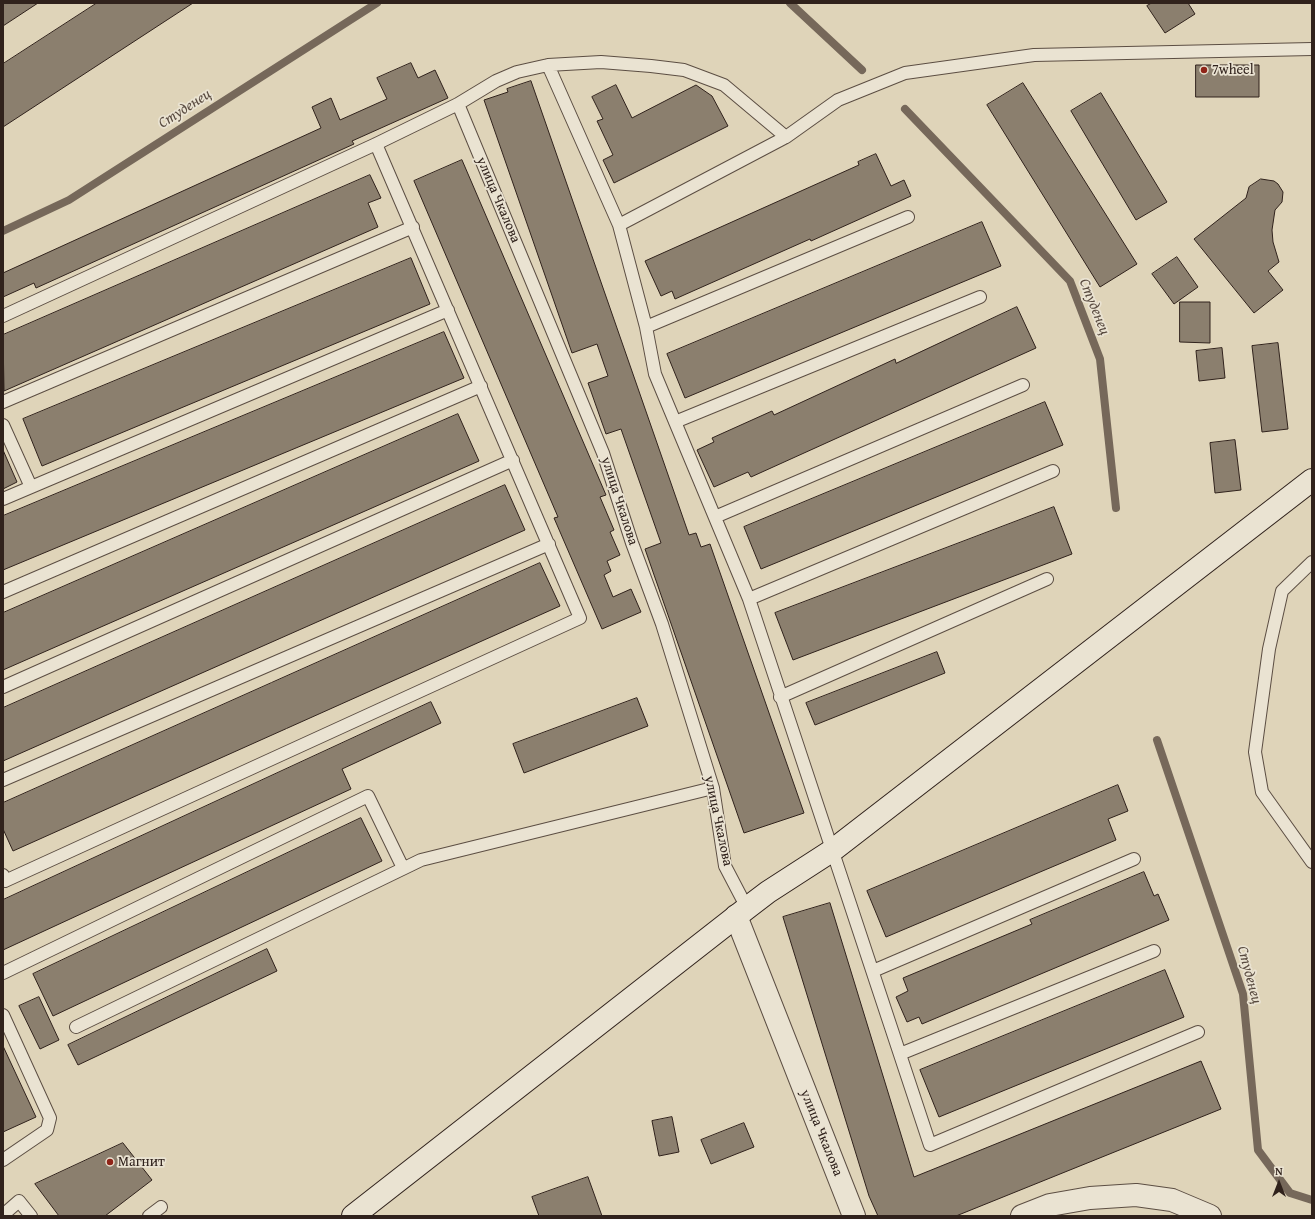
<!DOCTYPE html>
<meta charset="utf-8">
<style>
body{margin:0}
#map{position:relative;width:1315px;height:1219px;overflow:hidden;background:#dfd4b9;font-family:"Gentium Book Plus",serif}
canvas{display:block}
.frame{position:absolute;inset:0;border:4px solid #30221c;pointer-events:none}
.north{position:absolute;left:1259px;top:1163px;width:40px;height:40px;-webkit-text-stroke:3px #eae3d2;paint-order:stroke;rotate:0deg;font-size:11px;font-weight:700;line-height:16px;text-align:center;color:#30221c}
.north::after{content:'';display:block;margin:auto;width:14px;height:18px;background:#30221c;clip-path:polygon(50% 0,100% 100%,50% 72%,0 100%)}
</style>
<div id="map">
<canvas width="1315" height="1219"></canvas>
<div class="frame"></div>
<div class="north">N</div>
</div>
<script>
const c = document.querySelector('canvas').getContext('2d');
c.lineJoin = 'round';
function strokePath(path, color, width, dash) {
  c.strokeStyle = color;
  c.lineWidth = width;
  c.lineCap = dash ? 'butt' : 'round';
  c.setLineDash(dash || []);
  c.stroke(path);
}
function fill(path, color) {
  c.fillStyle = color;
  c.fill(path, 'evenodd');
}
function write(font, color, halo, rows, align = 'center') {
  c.font = font + ' "Gentium Book Plus",serif';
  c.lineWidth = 3.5;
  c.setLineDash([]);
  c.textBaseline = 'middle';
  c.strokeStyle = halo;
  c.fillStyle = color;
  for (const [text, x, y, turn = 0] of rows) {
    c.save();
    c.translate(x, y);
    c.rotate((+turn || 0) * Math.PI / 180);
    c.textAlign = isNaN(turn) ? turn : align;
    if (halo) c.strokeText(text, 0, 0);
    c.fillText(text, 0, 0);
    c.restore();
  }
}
strokePath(new Path2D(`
 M 790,3 L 862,70
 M 905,109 L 1070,281 L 1100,359 L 1116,508
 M 3,231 L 69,200 L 377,3
 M 1157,740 L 1243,994 L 1258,1150 L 1290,1193 L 1312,1200`), '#76685a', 8);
const building = new Path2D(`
 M 3,3 L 38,3 L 3,26 Z
 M 97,3 L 193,3 L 3,127 L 3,64 Z
 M 1152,3 L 1188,3 L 1195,14 L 1165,33 L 1147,6 Z
 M 411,63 L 418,78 L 435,70 L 448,98 L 352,141 L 354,144 L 36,288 L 34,283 L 3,297 L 3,273 L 321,128 L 312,107 L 331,98 L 340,120 L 387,99 L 377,78 Z
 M 1196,65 L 1259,65 L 1259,97 L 1196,97 Z
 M 531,81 L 689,535 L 696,533 L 701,547 L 710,544 L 804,813 L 744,833 L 645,549 L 661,543 L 621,429 L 606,434 L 588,383 L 608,376 L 597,344 L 572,353 L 484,100 L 508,92 L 507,89 Z
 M 1023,83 L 1137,264 L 1100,287 L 987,105 Z
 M 616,85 L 632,118 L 696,85 L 712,96 L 728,126 L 614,183 L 603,160 L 613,155 L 597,121 L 603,119 L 592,97 Z
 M 1101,93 L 1167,202 L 1136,220 L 1071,111 Z
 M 876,154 L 891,186 L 904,180 L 911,196 L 811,241 L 810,239 L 675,299 L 672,291 L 661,296 L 645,261 L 859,165 L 858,162 Z
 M 462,160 L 606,495 L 600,497 L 614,530 L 610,532 L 620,555 L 607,561 L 611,571 L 604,575 L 613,597 L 631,589 L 641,612 L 602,629 L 554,518 L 558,517 L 414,181 Z
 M 370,175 L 381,198 L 368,203 L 378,227 L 4,391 L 3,335 Z
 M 1261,179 L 1274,181 L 1278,184 L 1283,192 L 1282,202 L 1275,210 L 1272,230 L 1273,242 L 1279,262 L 1268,271 L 1283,290 L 1254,313 L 1194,239 L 1246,198 L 1249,187 Z
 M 982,222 L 1001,266 L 685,398 L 667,354 Z
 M 1177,257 L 1198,287 L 1174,304 L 1152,274 Z
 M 411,258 L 430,304 L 42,466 L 23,419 Z
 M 1180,302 L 1210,302 L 1210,343 L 1180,342 Z
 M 1017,307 L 1036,348 L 751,477 L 748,472 L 714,487 L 697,450 L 714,442 L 712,438 L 772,411 L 774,415 L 895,359 L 896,363 Z
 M 444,332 L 464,378 L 3,570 L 3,516 Z
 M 1278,343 L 1288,429 L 1262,432 L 1252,346 Z
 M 1222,348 L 1225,378 L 1199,381 L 1196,351 Z
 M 1045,402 L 1063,445 L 761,569 L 744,527 Z
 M 458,414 L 479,461 L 3,670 L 3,613 Z
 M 1235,440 L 1241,490 L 1215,493 L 1210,443 Z
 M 3,450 L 17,482 L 3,489 Z
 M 505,485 L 525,530 L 3,761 L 3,708 Z
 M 1054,507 L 1072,554 L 793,660 L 775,613 Z
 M 540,563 L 560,606 L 13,851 L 3,829 L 3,803 Z
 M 937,652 L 945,673 L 815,725 L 806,703 Z
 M 637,698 L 648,726 L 524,773 L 513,744 Z
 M 431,702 L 441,723 L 342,769 L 351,789 L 3,950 L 3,900 Z
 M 1118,785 L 1128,811 L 1108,819 L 1116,840 L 886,937 L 867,891 Z
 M 361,818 L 382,861 L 53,1016 L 33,974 Z
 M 1144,872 L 1154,896 L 1158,894 L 1169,920 L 922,1024 L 919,1017 L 907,1022 L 896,997 L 908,991 L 903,978 L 1032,924 L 1030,920 Z
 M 830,903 L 914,1177 L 1201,1061 L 1221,1109 L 956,1216 L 878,1216 L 869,1196 L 783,917 Z
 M 267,949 L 277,971 L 78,1065 L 68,1045 Z
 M 1165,970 L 1184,1017 L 939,1117 L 920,1070 Z
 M 39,997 L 59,1040 L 40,1049 L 19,1006 Z
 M 3,1046 L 36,1117 L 3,1132 Z
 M 672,1117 L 679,1152 L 659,1156 L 652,1121 Z
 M 744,1123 L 754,1147 L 711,1164 L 701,1140 Z
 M 123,1143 L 152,1180 L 105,1216 L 59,1216 L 35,1184 Z
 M 588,1177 L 602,1216 L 539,1216 L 532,1197 Z`);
fill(building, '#8b7f6e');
strokePath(building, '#30221c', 1);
const service = new Path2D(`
 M 548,65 L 619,225 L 646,327 L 655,374 L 749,599 L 930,1145 L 1198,1032
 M 458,104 L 603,453 L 632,543 L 662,624 L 713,788 L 725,866 L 747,908
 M 619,225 L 786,137
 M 3,316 L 376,144 L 458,104 L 496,81 L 517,72 L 548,65 L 601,62 L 651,66 L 684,70 L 724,85 L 786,137 L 838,100 L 905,73 L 1034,55 L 1312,49
 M 646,327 L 908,217
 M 3,402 L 413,227
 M 675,422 L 980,297
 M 3,425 L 31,487
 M 3,499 L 448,310
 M 715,517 L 1023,385
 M 1312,562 L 1282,591 L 1269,649 L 1255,752 L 1262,792 L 1312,862
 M 3,592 L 481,386
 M 749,599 L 1053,471
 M 3,687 L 513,460
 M 780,697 L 1047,579
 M 3,780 L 549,544
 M 3,875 L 5,881 L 580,618 L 376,144
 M 873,971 L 1134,859
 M 3,973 L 368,796 L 403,868
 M 3,1015 L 50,1118 L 47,1130 L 3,1160
 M 76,1027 L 421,860 L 713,788
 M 900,1054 L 1154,951
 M 3,1215 L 19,1201 L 31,1216
 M 149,1216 L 161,1207`);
const minor = new Path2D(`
 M 736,916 L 854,1216
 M 1022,1216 L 1050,1205 L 1090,1198 L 1136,1195 L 1172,1200 L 1210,1216`);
const secondary = new Path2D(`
 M 353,1216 L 747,908 L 768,892 L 833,850 L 1312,480`);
strokePath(service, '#5c4e43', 14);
strokePath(minor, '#5c4e43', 24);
strokePath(secondary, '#30221c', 24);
strokePath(service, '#eae3d2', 12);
strokePath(minor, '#eae3d2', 22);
strokePath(secondary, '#eae3d2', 22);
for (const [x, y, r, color] of [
 [1204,70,4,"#8f2418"],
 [110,1162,4,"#8f2418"]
]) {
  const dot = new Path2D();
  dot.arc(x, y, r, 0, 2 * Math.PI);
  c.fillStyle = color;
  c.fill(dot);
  strokePath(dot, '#eae3d2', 1.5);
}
write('14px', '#30221c', '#eae3d2', [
 ["7wheel",1212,70],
 ["Магнит",118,1162]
], 'left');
write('14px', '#30221c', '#eae3d2', [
 ["улица Чкалова",498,200,67],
 ["улица Чкалова",619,501,72],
 ["улица Чкалова",718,821,78],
 ["улица Чкалова",821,1133,68]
]);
write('italic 15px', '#594b40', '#eae3d2', [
 ["Студенец",185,109,-33],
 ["Студенец",1094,307,68],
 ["Студенец",1249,975,75]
]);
</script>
